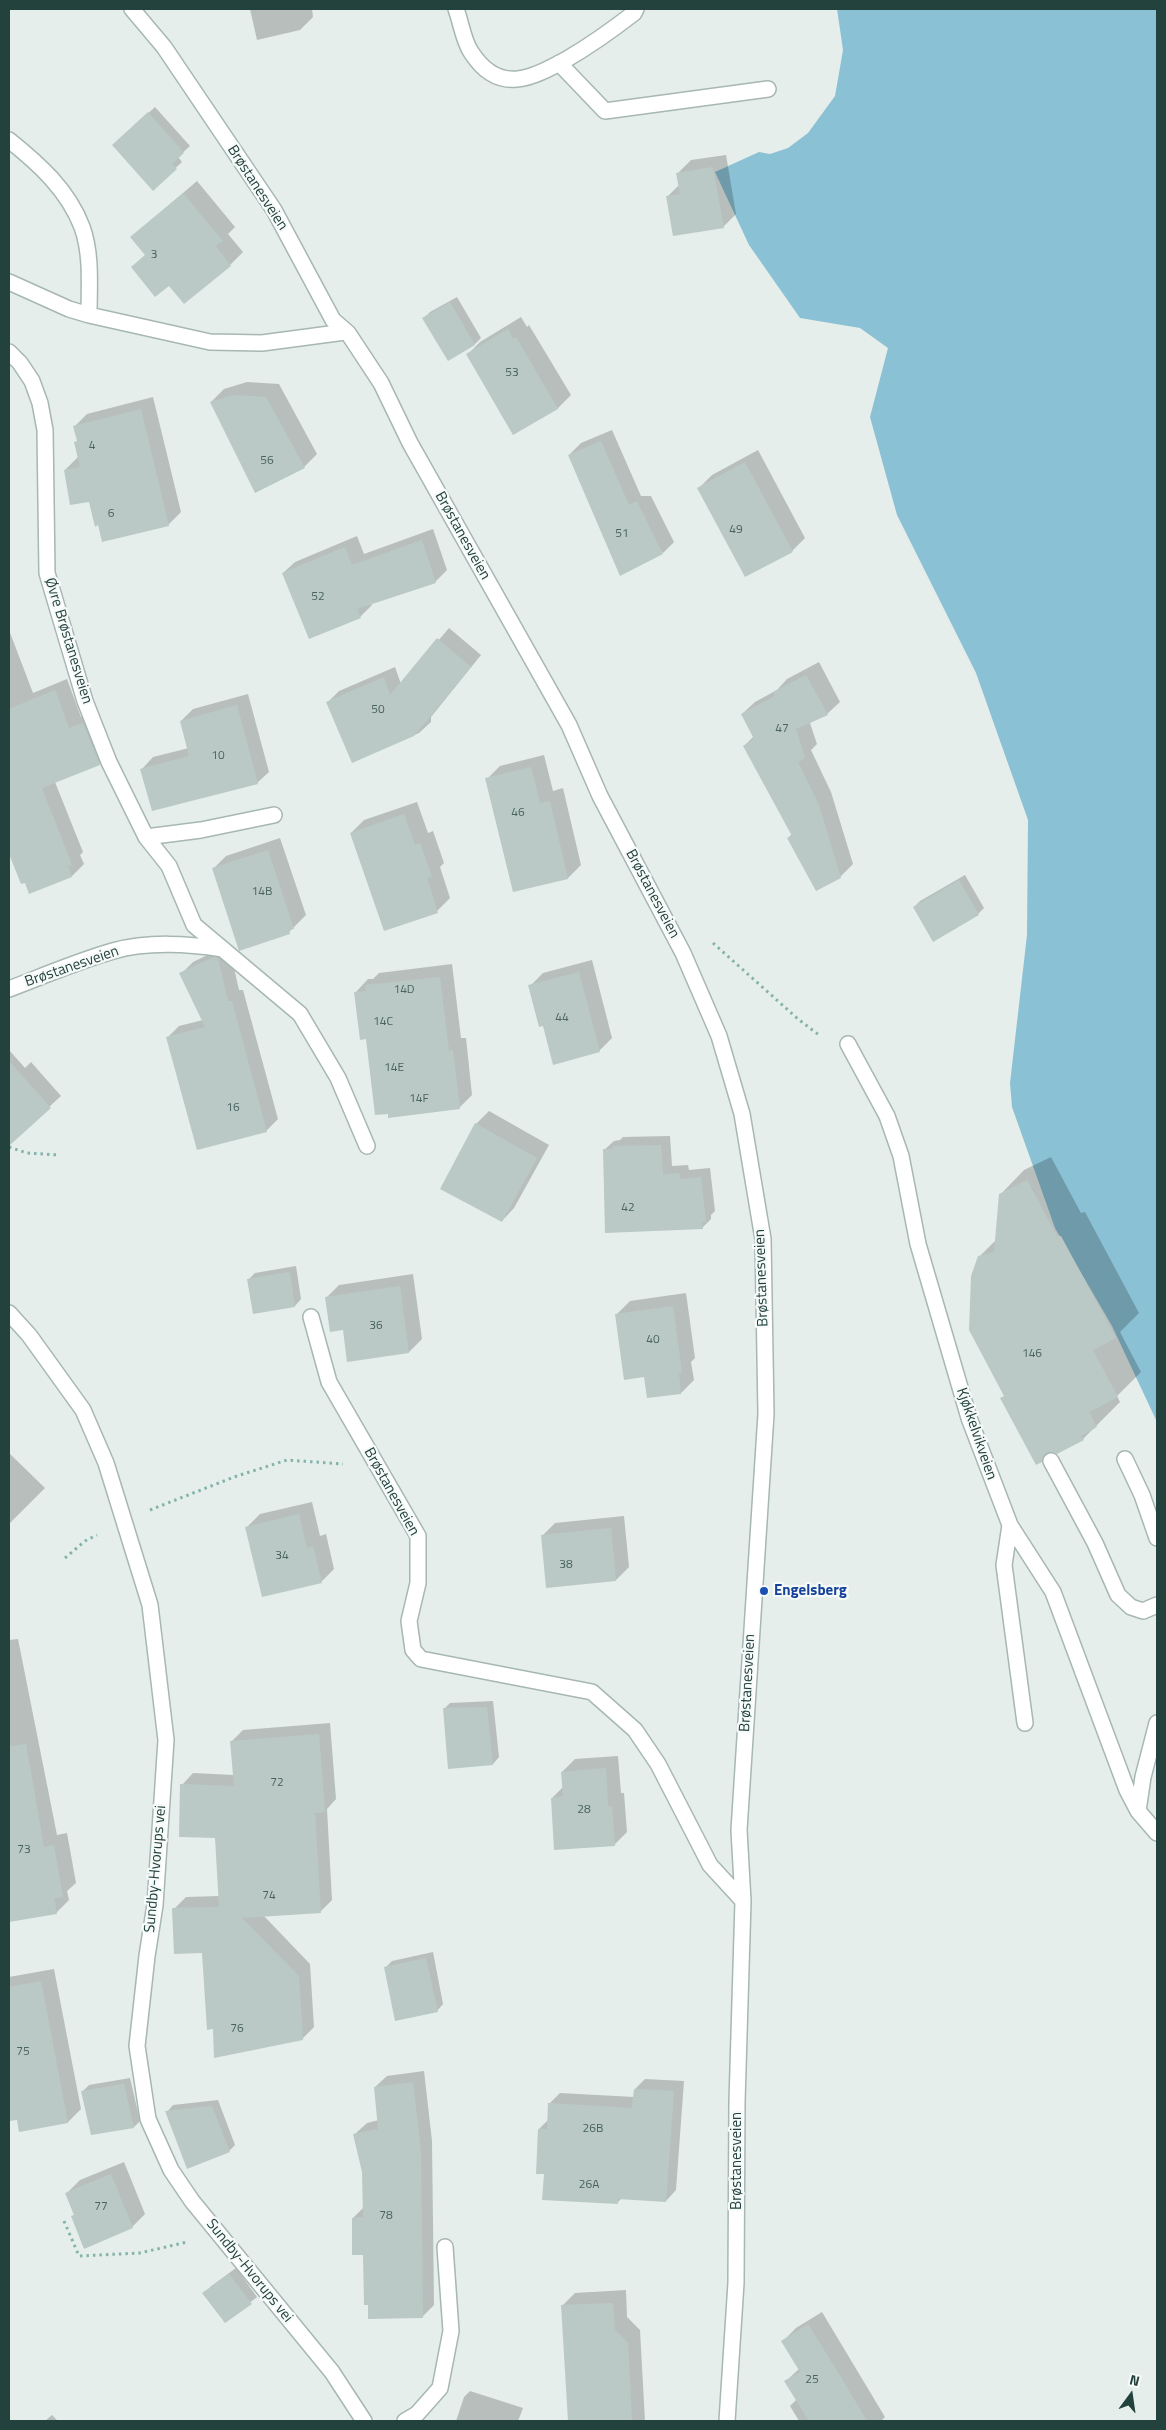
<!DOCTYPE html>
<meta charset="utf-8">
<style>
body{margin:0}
#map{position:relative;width:1166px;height:2430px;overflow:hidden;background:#e5eeeb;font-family:"Titillium Web",sans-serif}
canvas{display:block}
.frame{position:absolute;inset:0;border:10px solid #23413d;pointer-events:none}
.north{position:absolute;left:1106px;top:2370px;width:50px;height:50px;-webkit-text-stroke:4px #f6faf9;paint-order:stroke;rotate:14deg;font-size:14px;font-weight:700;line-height:20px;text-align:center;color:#23413d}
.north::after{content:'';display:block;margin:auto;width:18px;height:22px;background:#23413d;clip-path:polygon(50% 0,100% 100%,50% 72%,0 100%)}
</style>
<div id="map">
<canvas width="1166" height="2430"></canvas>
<div class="frame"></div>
<div class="north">N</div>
</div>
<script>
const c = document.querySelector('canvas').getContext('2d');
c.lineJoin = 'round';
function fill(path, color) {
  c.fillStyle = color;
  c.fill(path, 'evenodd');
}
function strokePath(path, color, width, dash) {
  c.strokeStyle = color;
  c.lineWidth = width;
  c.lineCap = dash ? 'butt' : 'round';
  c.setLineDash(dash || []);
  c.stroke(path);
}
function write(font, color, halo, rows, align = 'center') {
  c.font = font + ' "Titillium Web",sans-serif';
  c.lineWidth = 4.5;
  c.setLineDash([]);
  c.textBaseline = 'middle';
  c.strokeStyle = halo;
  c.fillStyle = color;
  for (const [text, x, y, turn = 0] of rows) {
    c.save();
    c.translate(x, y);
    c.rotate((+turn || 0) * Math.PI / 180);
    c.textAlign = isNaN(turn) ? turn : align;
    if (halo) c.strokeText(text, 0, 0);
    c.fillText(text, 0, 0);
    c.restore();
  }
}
fill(new Path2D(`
 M 837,9 L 1157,9 L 1157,1422 L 1112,1326 L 1055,1228 L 1012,1107 L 1010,1083 L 1027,935 L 1028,820 L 976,673 L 897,515 L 870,417 L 888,348 L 860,328 L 800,318 L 749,245 L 715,172 L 759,152 L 770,154 L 788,148 L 808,133 L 835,96 L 843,50 Z`), '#8bc1d5');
fill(new Path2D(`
 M 250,9 L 312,9 L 313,17 L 300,30 L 257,40 Z
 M 155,107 L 190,146 L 178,157 L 182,162 L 153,189 L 120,139 Z
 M 726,155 L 736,214 L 723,227 L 667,197 L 680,184 L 678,173 L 691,160 Z
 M 197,181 L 235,227 L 228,234 L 243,252 L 230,265 L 133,267 L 146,254 L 132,237 Z
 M 457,297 L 481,338 L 475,344 L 448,359 L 424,318 L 430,312 Z
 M 521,317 L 527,327 L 529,325 L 571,395 L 558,408 L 514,434 L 467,355 L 480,342 Z
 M 247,382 L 279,384 L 317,454 L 304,467 L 211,402 L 224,389 Z
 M 153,397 L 181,512 L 168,525 L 99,524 L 90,500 L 65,470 L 78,457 L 76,442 L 78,440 L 75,426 L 87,414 Z
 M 612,430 L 641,496 L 651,496 L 674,542 L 663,553 L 569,455 L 581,443 Z
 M 758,450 L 805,538 L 792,551 L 699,488 L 712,475 Z
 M 433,529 L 447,570 L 435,582 L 371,603 L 372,605 L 360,617 L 283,573 L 295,562 L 357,536 L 364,554 Z
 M 449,628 L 481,655 L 431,717 L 431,722 L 419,733 L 353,761 L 328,702 L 339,691 L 395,667 L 401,684 Z
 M 9,630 L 33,693 L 67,679 L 81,717 L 95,712 L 111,752 L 99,764 L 55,782 L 83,852 L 80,855 L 84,864 L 72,876 L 30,893 L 47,821 L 9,833 Z
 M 819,662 L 840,702 L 827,714 L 810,723 L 817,744 L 811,750 L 831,792 L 853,864 L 840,877 L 788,838 L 792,834 L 744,746 L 754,736 L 742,714 L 755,702 L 777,690 L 787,679 Z
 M 248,694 L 269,772 L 257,783 L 142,769 L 153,757 L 189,748 L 181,721 L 193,709 Z
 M 544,755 L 553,791 L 563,788 L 581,865 L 568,878 L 514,891 L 487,779 L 500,766 Z
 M 417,802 L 428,833 L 433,831 L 444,863 L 440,867 L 450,898 L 437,911 L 351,833 L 364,820 Z
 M 280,838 L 306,915 L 289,932 L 213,869 L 226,856 Z
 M 965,875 L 984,908 L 978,914 L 914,907 L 920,901 Z
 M 226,946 L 229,946 L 239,990 L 243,990 L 278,1119 L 267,1130 L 197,1149 L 167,1038 L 179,1026 L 203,1020 L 181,974 L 193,962 Z
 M 592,960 L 612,1038 L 599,1051 L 544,1025 L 530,986 L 543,973 Z
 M 452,964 L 461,1038 L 466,1038 L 472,1095 L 459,1108 L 356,992 L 368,979 L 373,979 L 379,973 Z
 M 9,1050 L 25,1068 L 31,1062 L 61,1096 L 9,1144 Z
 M 489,1111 L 549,1145 L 514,1208 L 502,1221 L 476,1124 Z
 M 670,1136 L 672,1166 L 688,1165 L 689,1170 L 710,1168 L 715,1211 L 711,1215 L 711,1219 L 702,1228 L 604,1150 L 614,1141 L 620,1140 L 623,1137 Z
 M 1051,1157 L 1081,1213 L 1085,1212 L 1139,1313 L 1120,1332 L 1141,1372 L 1117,1396 L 1120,1402 L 1083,1439 L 1050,1452 L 1041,1461 L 1005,1395 L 979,1257 L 997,1239 L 1000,1195 L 1024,1170 Z
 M 296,1266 L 301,1299 L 295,1306 L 254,1312 L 248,1280 L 255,1273 Z
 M 413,1274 L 422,1339 L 409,1352 L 344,1329 L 326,1298 L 339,1285 Z
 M 686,1293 L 695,1358 L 691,1362 L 694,1380 L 681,1393 L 645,1376 L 617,1314 L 630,1301 Z
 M 9,1453 L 45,1488 L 9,1524 Z
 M 312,1502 L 320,1536 L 326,1534 L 334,1569 L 321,1582 L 247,1527 L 260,1514 Z
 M 624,1516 L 629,1567 L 616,1580 L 542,1536 L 555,1523 Z
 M 18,1639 L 57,1835 L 67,1833 L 76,1883 L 67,1891 L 69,1900 L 56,1913 L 9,1921 L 9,1640 Z
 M 493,1701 L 499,1757 L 493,1764 L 444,1709 L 450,1703 Z
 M 330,1723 L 336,1799 L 327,1809 L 332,1900 L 320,1912 L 263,1915 L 310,1964 L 314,2027 L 302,2039 L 214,2028 L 203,1952 L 174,1909 L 186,1897 L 220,1896 L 216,1836 L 182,1785 L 193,1773 L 234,1775 L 231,1742 L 243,1730 Z
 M 618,1756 L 621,1793 L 624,1793 L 627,1832 L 614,1845 L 552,1798 L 563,1787 L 562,1772 L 575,1759 Z
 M 433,1952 L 443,2004 L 437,2011 L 386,1967 L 392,1961 Z
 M 54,1969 L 81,2109 L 68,2122 L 18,2118 L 9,2120 L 9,1977 Z
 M 424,2071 L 432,2141 L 434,2305 L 422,2317 L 365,2254 L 353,2218 L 364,2207 L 364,2172 L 355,2134 L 367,2123 L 379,2120 L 375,2087 L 387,2076 Z
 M 130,2078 L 140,2121 L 134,2127 L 83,2091 L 89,2085 Z
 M 645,2079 L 684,2081 L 676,2190 L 666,2201 L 622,2198 L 617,2203 L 545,2173 L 539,2129 L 548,2120 L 549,2104 L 560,2093 L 634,2097 L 635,2089 Z
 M 218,2100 L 235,2145 L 229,2151 L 167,2112 L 173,2105 Z
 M 124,2162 L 145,2214 L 132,2227 L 72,2217 L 75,2214 L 67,2193 L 80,2180 Z
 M 236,2268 L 257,2297 L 225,2322 L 210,2287 Z
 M 626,2290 L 627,2317 L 640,2330 L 645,2421 L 577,2421 L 562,2306 L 575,2293 Z
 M 822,2312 L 885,2417 L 881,2421 L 799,2421 L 790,2406 L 797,2399 L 786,2381 L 800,2368 L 783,2341 L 796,2328 Z
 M 470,2391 L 523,2408 L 518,2421 L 456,2421 L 464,2397 Z
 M 52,2415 L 58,2421 L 45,2421 Z`), '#0003');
fill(new Path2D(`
 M 148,112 L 184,153 L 172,164 L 177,169 L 153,191 L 112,145 Z
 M 713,167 L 724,228 L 673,236 L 666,196 L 680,194 L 676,173 Z
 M 183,193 L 223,241 L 216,246 L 231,266 L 184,304 L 169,286 L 155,297 L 131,267 L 145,255 L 130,237 Z
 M 450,302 L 475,345 L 448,361 L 422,318 Z
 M 508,329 L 513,339 L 516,337 L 558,409 L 513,435 L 466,354 Z
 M 233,395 L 266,397 L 305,468 L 255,493 L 210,402 Z
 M 141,409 L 169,526 L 102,542 L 98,525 L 95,527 L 89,502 L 70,505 L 64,470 L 80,467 L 74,442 L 77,441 L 73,426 Z
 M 601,441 L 629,505 L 637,501 L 663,554 L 620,576 L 568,455 Z
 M 745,462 L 793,552 L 745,577 L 697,488 Z
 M 422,540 L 436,583 L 357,609 L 361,618 L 309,639 L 282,573 L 345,547 L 352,565 Z
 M 437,638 L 471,667 L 414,736 L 352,763 L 326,702 L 384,677 L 390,695 Z
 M 806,675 L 828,715 L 796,729 L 805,758 L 798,762 L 819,805 L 841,878 L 816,891 L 787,838 L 792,836 L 743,746 L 754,739 L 741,714 L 775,696 L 773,692 Z
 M 55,690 L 69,728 L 83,723 L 100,765 L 42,788 L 72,865 L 68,866 L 72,877 L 29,894 L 25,883 L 21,884 L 9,854 L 9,709 Z
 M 237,705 L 258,784 L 152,811 L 140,769 L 189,756 L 180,721 Z
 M 531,767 L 540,803 L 550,801 L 568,879 L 513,892 L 485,778 Z
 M 404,814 L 415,845 L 420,843 L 432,877 L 427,878 L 438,913 L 384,931 L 350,833 Z
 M 268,850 L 294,929 L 289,930 L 290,934 L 239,951 L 212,868 Z
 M 959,880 L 979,915 L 933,942 L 913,907 Z
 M 214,957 L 218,958 L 228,1001 L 232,1001 L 267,1132 L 197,1150 L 166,1037 L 205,1027 L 179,973 Z
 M 579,972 L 600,1052 L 553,1065 L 543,1026 L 539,1027 L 528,985 Z
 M 440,977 L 449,1051 L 453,1050 L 460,1109 L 388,1118 L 388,1114 L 375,1115 L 366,1039 L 360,1040 L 354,992 L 366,991 L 365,985 Z
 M 9,1061 L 51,1108 L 9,1146 Z
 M 475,1123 L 537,1158 L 502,1222 L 440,1189 Z
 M 661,1145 L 663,1175 L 679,1173 L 680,1179 L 701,1177 L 706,1222 L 702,1222 L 703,1229 L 605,1233 L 603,1149 L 613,1149 L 613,1146 Z
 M 1027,1180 L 1057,1236 L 1061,1236 L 1116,1338 L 1093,1350 L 1118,1397 L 1089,1412 L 1097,1427 L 1081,1436 L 1084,1440 L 1057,1454 L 1047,1453 L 1043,1457 L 1042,1462 L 1036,1465 L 1000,1398 L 1004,1396 L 969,1330 L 971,1276 L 978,1256 L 994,1252 L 999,1194 Z
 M 290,1272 L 295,1307 L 253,1314 L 247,1279 Z
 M 400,1286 L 409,1353 L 347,1362 L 343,1330 L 330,1332 L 325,1297 Z
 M 673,1306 L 682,1373 L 679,1373 L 681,1394 L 647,1398 L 644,1377 L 624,1380 L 615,1314 Z
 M 299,1514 L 307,1548 L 313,1546 L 322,1583 L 262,1597 L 245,1527 Z
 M 611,1528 L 616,1581 L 546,1588 L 541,1535 Z
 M 487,1707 L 493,1765 L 448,1769 L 443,1708 Z
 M 319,1734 L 325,1812 L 315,1813 L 321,1913 L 242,1918 L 299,1976 L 303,2040 L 214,2058 L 213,2029 L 207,2030 L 202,1953 L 174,1954 L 172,1908 L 219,1907 L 215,1838 L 179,1837 L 180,1784 L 234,1786 L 230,1741 Z
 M 26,1744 L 44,1847 L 54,1845 L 63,1897 L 54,1898 L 57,1914 L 9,1922 L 9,1746 Z
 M 606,1768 L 608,1806 L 612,1806 L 615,1846 L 554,1850 L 551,1798 L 563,1796 L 561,1772 Z
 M 426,1958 L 438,2012 L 395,2021 L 384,1967 Z
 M 41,1981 L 68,2123 L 19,2132 L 17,2120 L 9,2121 L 9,1987 Z
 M 413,2082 L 421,2153 L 423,2318 L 368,2319 L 368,2305 L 364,2305 L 363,2255 L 352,2255 L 352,2218 L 363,2217 L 362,2172 L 353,2134 L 378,2129 L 374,2087 Z
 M 124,2084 L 134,2128 L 91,2135 L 81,2091 Z
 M 634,2089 L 674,2091 L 666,2202 L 618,2199 L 618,2204 L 542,2200 L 544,2174 L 536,2174 L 538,2129 L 547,2129 L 548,2103 L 632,2108 Z
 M 212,2106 L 230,2152 L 187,2169 L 165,2111 Z
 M 111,2174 L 133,2228 L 84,2249 L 71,2216 L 74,2215 L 65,2193 Z
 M 229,2274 L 252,2304 L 225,2323 L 202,2293 Z
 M 613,2303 L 615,2330 L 628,2343 L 632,2421 L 568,2421 L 561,2305 Z
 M 808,2324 L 844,2382 L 867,2421 L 809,2421 L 784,2381 L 800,2372 L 781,2341 Z`), '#bac9c5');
const minor = new Path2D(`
 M 132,9 L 164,47 L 274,210 L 333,320 L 348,333 L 381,383 L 410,443 L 569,725 L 600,796 L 683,953 L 719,1036 L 742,1114 L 763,1239 L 766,1414 L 739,1830 L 743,1901 L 737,2102 L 736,2283 L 727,2421
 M 456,9 C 461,22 463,40 471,52 C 499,96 532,78 567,59 C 591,45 612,30 634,13 L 636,9
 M 559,63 L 605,111 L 768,89
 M 9,140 C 39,164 68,190 82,227 C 92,254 89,287 89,315
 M 9,282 L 69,309 L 89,315 L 210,342 L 262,343 L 345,332 L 348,333
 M 9,352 L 20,363 L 32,381 L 40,403 L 45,430 L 47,573 L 85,701 L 109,762 L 146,837 L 169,866 L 194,925 L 300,1014 L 338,1078 L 367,1146
 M 146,837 L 201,830 L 274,815
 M 9,989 C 43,976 78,961 113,951 C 149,941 188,944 223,949
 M 848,1044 L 887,1116 L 901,1156 L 918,1244 L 969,1418 L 1010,1525 L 1053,1592 L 1127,1790 L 1138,1811 L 1157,1833
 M 9,1313 L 29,1335 L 83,1410 L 106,1463 L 150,1605 L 166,1740 L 155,1905 L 147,1956 L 137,2046 L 148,2119 L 171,2170 L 192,2201 L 332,2372 L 364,2421
 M 311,1317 L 329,1382 L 418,1536 L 418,1583 L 409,1621 L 413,1650 L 421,1659 L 592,1692 L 635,1730 L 658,1764 L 710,1865 L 743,1901
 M 1125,1459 L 1142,1495 L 1157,1538
 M 1051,1461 L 1095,1543 L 1118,1595 L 1131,1607 L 1143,1611 L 1157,1605
 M 1010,1525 L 1004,1565 L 1025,1723
 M 1138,1811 L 1143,1777 L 1157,1723
 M 405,2421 L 417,2414 L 440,2388 L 451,2331 L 445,2247`);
strokePath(minor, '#a7b7b3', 18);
strokePath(new Path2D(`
 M 713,943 L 798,1019 L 819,1035
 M 9,1147 L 27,1153 L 58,1155
 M 150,1510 L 234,1477 L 287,1460 L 343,1464
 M 65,1558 L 85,1541 L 97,1535
 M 64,2221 L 79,2256 L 140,2253 L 187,2242`), '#84b3aa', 3, [2.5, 4]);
strokePath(minor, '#fff', 15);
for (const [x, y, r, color] of [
 [764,1591,5,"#1a4fb4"]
]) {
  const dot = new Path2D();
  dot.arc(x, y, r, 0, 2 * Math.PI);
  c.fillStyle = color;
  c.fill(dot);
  strokePath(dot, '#f6faf9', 2);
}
write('12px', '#49635f', null, [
 ["3",154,255],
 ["53",512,373],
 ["4",92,446],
 ["56",267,461],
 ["6",111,514],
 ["49",736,530],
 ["51",622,534],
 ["52",318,597],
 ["50",378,710],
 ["47",782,729],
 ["10",218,756],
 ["46",518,813],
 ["14B",262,892],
 ["14D",404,990],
 ["44",562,1018],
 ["14C",383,1022],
 ["14E",394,1068],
 ["14F",419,1099],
 ["16",233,1108],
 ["42",628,1208],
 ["36",376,1326],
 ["40",653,1340],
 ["146",1032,1354],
 ["34",282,1556],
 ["38",566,1565],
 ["72",277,1783],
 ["28",584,1810],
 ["73",24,1850],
 ["74",269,1896],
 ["76",237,2029],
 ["75",23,2052],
 ["26B",593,2129],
 ["26A",589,2185],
 ["77",101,2207],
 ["78",386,2216],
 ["25",812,2380]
]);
write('15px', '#23413d', '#f6faf9', [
 ["Brøstanesveien",257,188,57],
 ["Brøstanesveien",462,536,61],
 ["Øvre Brøstanesveien",68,641,73],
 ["Brøstanesveien",652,894,62],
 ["Brøstanesveien",72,967,-19],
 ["Brøstanesveien",762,1278,-92],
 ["Kjøkkelvikveien",976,1434,71],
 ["Brøstanesveien",391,1492,61],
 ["Brøstanesveien",748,1683,-87],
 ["Sundby-Hvorups vei",156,1869,-85],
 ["Brøstanesveien",737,2161,-90],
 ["Sundby-Hvorups vei",249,2271,51]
]);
write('bold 15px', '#164399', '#f6faf9', [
 ["Engelsberg",774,1591]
], 'left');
</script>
